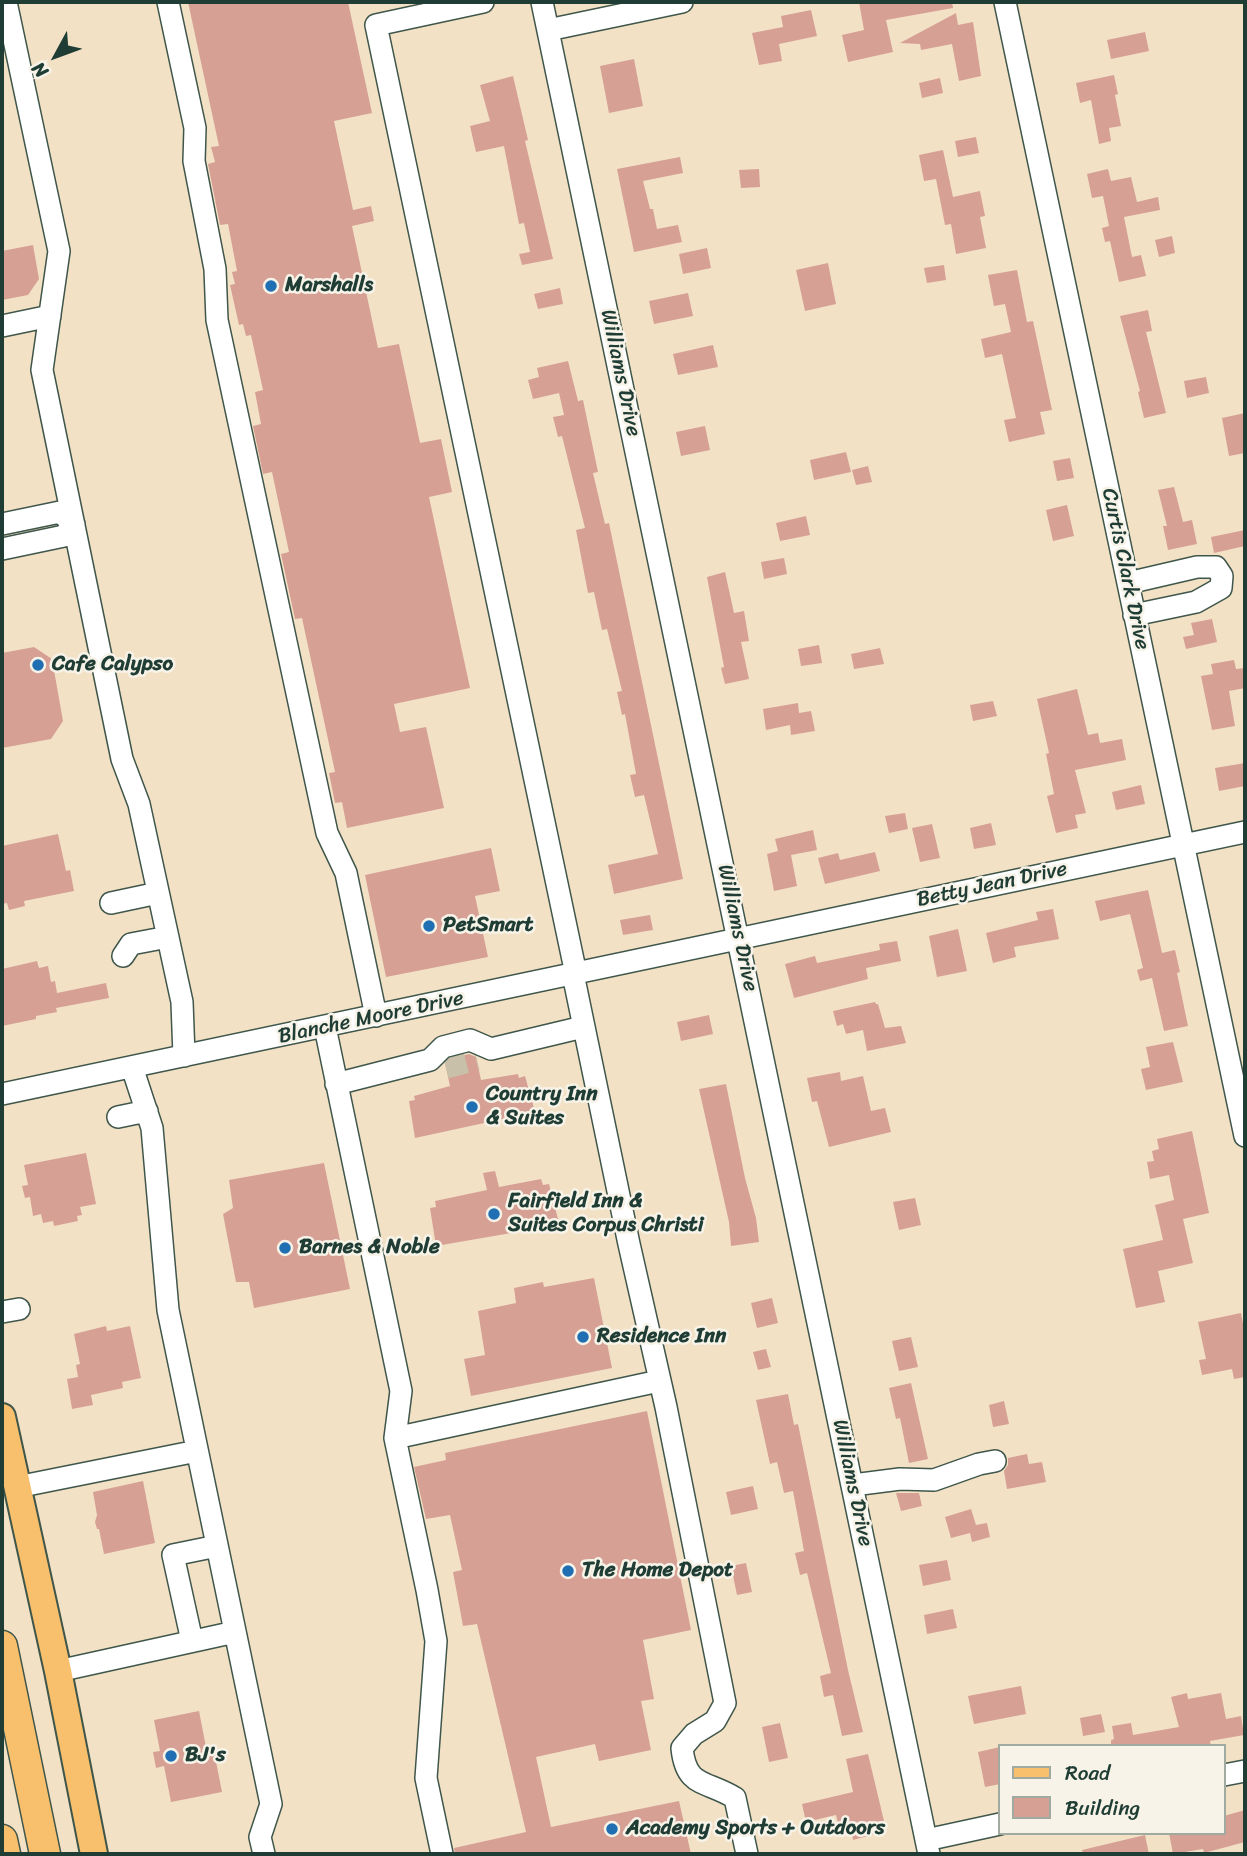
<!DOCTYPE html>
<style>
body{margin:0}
#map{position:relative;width:1247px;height:1856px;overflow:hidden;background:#f3e1c6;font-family:Sriracha,sans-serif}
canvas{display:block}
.frame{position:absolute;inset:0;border:4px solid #1f3d34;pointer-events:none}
.legend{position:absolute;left:998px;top:1744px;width:228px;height:91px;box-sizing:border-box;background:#f7f3e8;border:2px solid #a1aaa0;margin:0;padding:9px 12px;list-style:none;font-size:21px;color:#1f3d34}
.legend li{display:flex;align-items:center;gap:14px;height:35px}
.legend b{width:35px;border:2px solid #a1aaa0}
.north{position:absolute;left:21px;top:21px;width:70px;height:70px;-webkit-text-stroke:5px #f7f3e8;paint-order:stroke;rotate:229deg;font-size:19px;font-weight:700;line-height:28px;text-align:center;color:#1f3d34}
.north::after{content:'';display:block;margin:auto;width:24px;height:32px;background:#1f3d34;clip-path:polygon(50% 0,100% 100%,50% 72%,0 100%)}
</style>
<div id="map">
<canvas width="1247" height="1856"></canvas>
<div class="frame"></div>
<ul class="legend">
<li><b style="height:9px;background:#f8bf6c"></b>Road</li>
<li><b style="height:19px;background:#d6a095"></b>Building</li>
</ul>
<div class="north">N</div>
</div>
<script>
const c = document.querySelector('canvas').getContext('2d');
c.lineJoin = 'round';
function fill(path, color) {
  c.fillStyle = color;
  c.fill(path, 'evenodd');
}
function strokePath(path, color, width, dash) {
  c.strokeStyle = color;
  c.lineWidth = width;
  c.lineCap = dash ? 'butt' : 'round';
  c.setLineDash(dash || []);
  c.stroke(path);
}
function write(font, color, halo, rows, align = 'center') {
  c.font = font + ' Sriracha,sans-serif';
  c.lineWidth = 5;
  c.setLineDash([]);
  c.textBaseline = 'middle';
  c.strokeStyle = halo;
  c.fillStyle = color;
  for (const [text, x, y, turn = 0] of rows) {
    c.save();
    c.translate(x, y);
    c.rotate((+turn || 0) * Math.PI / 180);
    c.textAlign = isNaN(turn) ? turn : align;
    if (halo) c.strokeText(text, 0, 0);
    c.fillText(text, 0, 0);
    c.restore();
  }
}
fill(new Path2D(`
 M 188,2 L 348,2 L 372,113 L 334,121 L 353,210 L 371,206 L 374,221 L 352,226 L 378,348 L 399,344 L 420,443 L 441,439 L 452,492 L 429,497 L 470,688 L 394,704 L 400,732 L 426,727 L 444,808 L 347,828 L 342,802 L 335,803 L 329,773 L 335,772 L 302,618 L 295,619 L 281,554 L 289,552 L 272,472 L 263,474 L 253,426 L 261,424 L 255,392 L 263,390 L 251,335 L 246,336 L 243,324 L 239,325 L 230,285 L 235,284 L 232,272 L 237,271 L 228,224 L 220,225 L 208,164 L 215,162 L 211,147 L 219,146 Z
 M 859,2 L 952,2 L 953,8 L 886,20 L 893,52 L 848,62 L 842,35 L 864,30 Z
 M 811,10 L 817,36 L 779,44 L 782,61 L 759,65 L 752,33 L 783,27 L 781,16 Z
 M 956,13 L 958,25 L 973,22 L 981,76 L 959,81 L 952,44 L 921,50 L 920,44 L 900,43 Z
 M 1145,32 L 1149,51 L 1111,59 L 1107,40 Z
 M 634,59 L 643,106 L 609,113 L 600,66 Z
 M 1114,75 L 1118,94 L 1115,95 L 1121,126 L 1109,128 L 1111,141 L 1099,144 L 1091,100 L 1080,103 L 1076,83 Z
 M 513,76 L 528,140 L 525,141 L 553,259 L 522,265 L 519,254 L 530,252 L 524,223 L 519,224 L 504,146 L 476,152 L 470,126 L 490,121 L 480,85 Z
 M 940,78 L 943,93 L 922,98 L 919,83 Z
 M 976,137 L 979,153 L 958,157 L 955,141 Z
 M 943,150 L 953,197 L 980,191 L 985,216 L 980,217 L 986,248 L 956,254 L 951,224 L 945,225 L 936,179 L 924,181 L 919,155 Z
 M 680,157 L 683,173 L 643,181 L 650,209 L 653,209 L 657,229 L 678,225 L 682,242 L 634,252 L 617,169 Z
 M 759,169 L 760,187 L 741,188 L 739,170 Z
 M 1108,169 L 1111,181 L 1131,177 L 1137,202 L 1158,197 L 1160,210 L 1124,217 L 1132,257 L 1141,255 L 1146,276 L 1119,282 L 1110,241 L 1105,242 L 1102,228 L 1109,226 L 1103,196 L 1092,198 L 1087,174 Z
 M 1172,236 L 1175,253 L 1159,257 L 1155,240 Z
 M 33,245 L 39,279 L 28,295 L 2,300 L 2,251 Z
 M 707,248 L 711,268 L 683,274 L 679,254 Z
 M 828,263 L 836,304 L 805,311 L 796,270 Z
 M 944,265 L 946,280 L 927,283 L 924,268 Z
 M 1017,270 L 1027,322 L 1033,321 L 1052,410 L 1040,412 L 1045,434 L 1009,442 L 1004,420 L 1016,418 L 1002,354 L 985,358 L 981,339 L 1011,332 L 1005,304 L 994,306 L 988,275 Z
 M 560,288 L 563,304 L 538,309 L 534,294 Z
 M 688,293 L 693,316 L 654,324 L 649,301 Z
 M 1148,310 L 1152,331 L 1146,332 L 1166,413 L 1144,418 L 1138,392 L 1140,391 L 1120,316 Z
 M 713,345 L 718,367 L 678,375 L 673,354 Z
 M 568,361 L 578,401 L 583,400 L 598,472 L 593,473 L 605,524 L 609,523 L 683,879 L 614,894 L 608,865 L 658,854 L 644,795 L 635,797 L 630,775 L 636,774 L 625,714 L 622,715 L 617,692 L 622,691 L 607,629 L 602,630 L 594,592 L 588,593 L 576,530 L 585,528 L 562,436 L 558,437 L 553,417 L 564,415 L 559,393 L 533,399 L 528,380 L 539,377 L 537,368 Z
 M 1206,377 L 1209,393 L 1187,398 L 1184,381 Z
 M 1245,413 L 1245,453 L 1229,456 L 1222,418 Z
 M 705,426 L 710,450 L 681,456 L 676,432 Z
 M 846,452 L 851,472 L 814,480 L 810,460 Z
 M 1070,458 L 1074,478 L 1057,481 L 1053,461 Z
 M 868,466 L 872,482 L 856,485 L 852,470 Z
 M 1174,487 L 1183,522 L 1192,520 L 1197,544 L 1168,550 L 1163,526 L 1167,526 L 1158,490 Z
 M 1067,505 L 1074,536 L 1053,541 L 1046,510 Z
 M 806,516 L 810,535 L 780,541 L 776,523 Z
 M 1245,530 L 1245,546 L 1214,553 L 1211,537 Z
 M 784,558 L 787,574 L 764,579 L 761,562 Z
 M 725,572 L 734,613 L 744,611 L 749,641 L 741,642 L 749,679 L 725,684 L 721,668 L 724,667 L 707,577 Z
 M 1212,619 L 1217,642 L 1186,649 L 1183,637 L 1194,635 L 1191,623 Z
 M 819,645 L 822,663 L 801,666 L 798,649 Z
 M 34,647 L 52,659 L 63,721 L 51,739 L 2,748 L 2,653 Z
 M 880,648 L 884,664 L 854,669 L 851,654 Z
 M 1234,660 L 1236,669 L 1245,668 L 1245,688 L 1229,691 L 1235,726 L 1212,730 L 1201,676 L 1213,674 L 1211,664 Z
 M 1077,689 L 1088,735 L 1098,733 L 1100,743 L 1122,739 L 1126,760 L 1075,770 L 1086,813 L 1075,815 L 1078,828 L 1056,833 L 1047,796 L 1054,794 L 1046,754 L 1049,753 L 1037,699 Z
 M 993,701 L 997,716 L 973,721 L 970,705 Z
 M 798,703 L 799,713 L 811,711 L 815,731 L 791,735 L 790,725 L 766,730 L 763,709 Z
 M 1245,763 L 1245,786 L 1219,791 L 1215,768 Z
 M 1141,785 L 1145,804 L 1116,810 L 1112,792 Z
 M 905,813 L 908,829 L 889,833 L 885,816 Z
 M 991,823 L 996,845 L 974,849 L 970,828 Z
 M 932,824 L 940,858 L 920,862 L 912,828 Z
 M 813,830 L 817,850 L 791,855 L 797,886 L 774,891 L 767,854 L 778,851 L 775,839 Z
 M 58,834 L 66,871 L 70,870 L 74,891 L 24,901 L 25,906 L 9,910 L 7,903 L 2,904 L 2,846 Z
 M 491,848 L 500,891 L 475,896 L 488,957 L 386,977 L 365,875 Z
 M 875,852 L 880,871 L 825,884 L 818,858 L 838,853 L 840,860 Z
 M 1148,890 L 1162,953 L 1175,950 L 1180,972 L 1177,973 L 1188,1026 L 1164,1031 L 1152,978 L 1140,981 L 1137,970 L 1143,968 L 1130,914 L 1100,921 L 1095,901 Z
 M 1053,909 L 1059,939 L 1014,947 L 1016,957 L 993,963 L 986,933 L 1038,920 L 1036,912 Z
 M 650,915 L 653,930 L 623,935 L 620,920 Z
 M 958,929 L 967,971 L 937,977 L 929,936 Z
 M 897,941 L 901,961 L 866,968 L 868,979 L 794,998 L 785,964 L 815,956 L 817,963 L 880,950 L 879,944 Z
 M 37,961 L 39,968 L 48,966 L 51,982 L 55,981 L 57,993 L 106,983 L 109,998 L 56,1008 L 57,1012 L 36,1016 L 36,1019 L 2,1026 L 2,969 Z
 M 875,1002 L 876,1004 L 878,1004 L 885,1028 L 901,1026 L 906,1043 L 867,1051 L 863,1030 L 846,1034 L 843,1024 L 837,1026 L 833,1011 Z
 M 709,1015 L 713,1034 L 681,1041 L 677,1022 Z
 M 1173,1042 L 1183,1082 L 1146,1090 L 1141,1069 L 1150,1067 L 1146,1047 Z
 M 469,1054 L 476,1057 L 481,1080 L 518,1074 L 519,1078 L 525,1076 L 535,1112 L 415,1138 L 409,1101 L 415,1100 L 414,1096 L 450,1086 L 445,1063 L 450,1059 Z
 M 840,1072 L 841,1081 L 863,1076 L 871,1111 L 885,1108 L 891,1132 L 829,1147 L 817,1101 L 812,1102 L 807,1078 Z
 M 726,1084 L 745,1178 L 756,1218 L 759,1242 L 731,1246 L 729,1222 L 699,1089 Z
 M 1192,1131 L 1209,1213 L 1183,1219 L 1193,1263 L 1158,1271 L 1165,1302 L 1136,1308 L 1123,1249 L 1163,1240 L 1155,1205 L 1174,1200 L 1169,1175 L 1150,1179 L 1147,1162 L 1154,1161 L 1152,1151 L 1159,1149 L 1157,1139 Z
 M 86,1153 L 96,1204 L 80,1207 L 82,1215 L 77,1216 L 78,1221 L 54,1226 L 53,1221 L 43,1223 L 41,1214 L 33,1216 L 30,1197 L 25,1198 L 22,1186 L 28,1185 L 24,1165 Z
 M 324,1163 L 350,1289 L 254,1308 L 249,1282 L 236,1282 L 223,1214 L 233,1208 L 229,1180 Z
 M 495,1171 L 499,1187 L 541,1179 L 543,1185 L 549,1184 L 558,1219 L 516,1228 L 517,1232 L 436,1246 L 430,1208 L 436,1207 L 435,1201 L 487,1190 L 483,1173 Z
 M 915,1198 L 921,1225 L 899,1230 L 893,1202 Z
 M 594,1278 L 612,1368 L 471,1396 L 464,1359 L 485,1355 L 478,1311 L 516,1303 L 514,1288 L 543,1282 L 544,1287 Z
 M 772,1298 L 778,1323 L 757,1328 L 751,1303 Z
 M 1241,1313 L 1245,1334 L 1245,1377 L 1234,1379 L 1232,1369 L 1202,1375 L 1199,1360 L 1206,1359 L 1198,1322 Z
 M 106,1326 L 107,1331 L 130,1326 L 141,1378 L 122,1382 L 123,1388 L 91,1395 L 93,1405 L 72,1409 L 67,1379 L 78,1377 L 76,1365 L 80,1364 L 74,1334 Z
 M 911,1337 L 918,1367 L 899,1371 L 892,1341 Z
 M 766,1349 L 771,1367 L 758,1370 L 753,1352 Z
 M 911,1383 L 928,1459 L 909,1463 L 900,1418 L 896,1419 L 889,1388 Z
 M 788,1394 L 794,1425 L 798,1424 L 848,1670 L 863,1732 L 842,1736 L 833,1695 L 824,1697 L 820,1676 L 831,1673 L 807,1573 L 800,1575 L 795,1553 L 804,1551 L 793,1491 L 784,1493 L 777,1462 L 770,1464 L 756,1400 Z
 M 1004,1401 L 1009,1424 L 993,1427 L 989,1405 Z
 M 647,1411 L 691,1630 L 643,1640 L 654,1699 L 641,1701 L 651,1750 L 599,1761 L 595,1744 L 536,1757 L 551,1827 L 679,1801 L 691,1854 L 455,1854 L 454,1848 L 526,1832 L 477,1624 L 463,1626 L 453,1572 L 462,1570 L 450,1515 L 426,1519 L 414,1467 L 446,1460 L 445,1453 Z
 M 1027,1454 L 1029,1464 L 1042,1462 L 1046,1482 L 1007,1489 L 1004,1471 L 1008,1465 L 1008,1458 Z
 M 143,1481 L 155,1543 L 104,1554 L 99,1529 L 97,1529 L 95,1522 L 97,1515 L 93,1492 Z
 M 753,1486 L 758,1509 L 731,1515 L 726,1492 Z
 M 896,1493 L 919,1493 L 922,1506 L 901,1511 Z
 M 971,1509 L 976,1525 L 987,1523 L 990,1537 L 972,1542 L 970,1533 L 951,1538 L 945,1517 Z
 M 947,1560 L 951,1580 L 923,1586 L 919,1565 Z
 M 746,1563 L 752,1592 L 737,1595 L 731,1566 Z
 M 953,1609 L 957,1628 L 927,1634 L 924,1615 Z
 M 1021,1686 L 1026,1714 L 974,1724 L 968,1696 Z
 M 1187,1693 L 1188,1699 L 1221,1693 L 1226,1719 L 1241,1716 L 1244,1735 L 1210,1741 L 1211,1746 L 1111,1746 L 1111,1740 L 1114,1739 L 1112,1726 L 1131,1723 L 1133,1735 L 1179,1727 L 1171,1697 Z
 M 199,1711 L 206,1747 L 213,1746 L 222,1792 L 171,1802 L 164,1766 L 156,1768 L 153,1752 L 160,1751 L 154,1720 Z
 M 1101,1714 L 1105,1732 L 1083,1736 L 1080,1718 Z
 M 780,1723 L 788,1758 L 769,1762 L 762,1727 Z
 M 1000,1747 L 1000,1784 L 985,1787 L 978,1752 Z
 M 868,1754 L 884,1821 L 872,1823 L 875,1834 L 853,1840 L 851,1829 L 840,1831 L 836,1815 L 806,1822 L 802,1804 L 853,1792 L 846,1759 Z
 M 1245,1810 L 1245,1842 L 1204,1853 L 1203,1849 L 1173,1854 L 1169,1833 L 1224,1833 L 1224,1816 Z
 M 1145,1835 L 1149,1854 L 1083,1854 L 1082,1850 Z`), '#d6a095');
strokePath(new Path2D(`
 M 446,1068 L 477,1060`), '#c9c0a9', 21, [21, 10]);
const minor = new Path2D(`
 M 6,2 L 59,251 L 42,370 L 122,759 L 139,804 L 182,1002 L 184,1056
 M 168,2 L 195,128 L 194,161 L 215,269 L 217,320 L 327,833 L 346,873 L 376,1016
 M 483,2 L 376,25 L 576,974
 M 542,2 L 929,1854
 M 1005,2 L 1245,1136
 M 548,30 L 682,2
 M 2,326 L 50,316
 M 2,524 L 60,512 L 74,524 L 64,536 L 2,549
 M 1128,583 L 1197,567 L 1216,567 L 1222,576 L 1221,588 L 1196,602 L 1134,615
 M 111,903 L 158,893
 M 123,956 L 131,944 L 168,937
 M 573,974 L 629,1244 L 666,1407 L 725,1703 L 715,1721 L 694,1734 L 682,1748 C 686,1788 706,1780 735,1798 L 747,1854
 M 325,1027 L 401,1391 L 395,1438 L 427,1590 L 436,1641 L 426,1778 L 442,1854
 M 132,1067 L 152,1128 L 168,1310 L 271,1804 L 260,1837 L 264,1854
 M 336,1084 L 430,1060 L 443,1047 L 470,1040 L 491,1049 L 583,1027
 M 2,1094 L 1245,832
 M 118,1117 L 147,1111
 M 2,1312 L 19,1309
 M 395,1438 L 659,1381
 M 853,1485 L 900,1479 L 934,1480 L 979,1464 L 995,1461
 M 17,1487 L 197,1451
 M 192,1641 L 173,1555 L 217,1546
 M 58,1671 L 235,1632
 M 1224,1775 L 1245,1771
 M 926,1840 L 1000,1824`);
const major = new Path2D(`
 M 2,1417 L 58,1671 L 94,1854`);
const highway = new Path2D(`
 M 2,1646 L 45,1854
 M 2,1840 L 5,1854`);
strokePath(minor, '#3f564a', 24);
strokePath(major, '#3f564a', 30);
strokePath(highway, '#3f564a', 33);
strokePath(minor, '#fff', 21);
strokePath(major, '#f8bf6c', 26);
strokePath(highway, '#f8bf6c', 30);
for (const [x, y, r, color] of [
 [271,286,7,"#1f6fb2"],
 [38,665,7,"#1f6fb2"],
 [429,926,7,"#1f6fb2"],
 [472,1107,7,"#1f6fb2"],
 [494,1214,7,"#1f6fb2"],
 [285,1248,7,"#1f6fb2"],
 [583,1337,7,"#1f6fb2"],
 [568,1571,7,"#1f6fb2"],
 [171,1756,7,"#1f6fb2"],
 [612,1829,7,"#1f6fb2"]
]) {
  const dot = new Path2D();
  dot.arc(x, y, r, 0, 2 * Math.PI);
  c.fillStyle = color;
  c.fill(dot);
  strokePath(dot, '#f7f3e8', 2.5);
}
write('bold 21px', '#1f3d34', '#f7f3e8', [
 ["Marshalls",285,286],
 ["Cafe Calypso",52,665],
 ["PetSmart",443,926],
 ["Country Inn",486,1095],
 ["& Suites",486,1119],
 ["Fairfield Inn &",508,1202],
 ["Suites Corpus Christi",508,1226],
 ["Barnes & Noble",299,1248],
 ["Residence Inn",597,1337],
 ["The Home Depot",582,1571],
 ["BJ's",185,1756],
 ["Academy Sports + Outdoors",626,1829]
], 'left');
write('21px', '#1f3d34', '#f7f3e8', [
 ["Williams Drive",620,373,78],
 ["Curtis Clark Drive",1125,569,78],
 ["Betty Jean Drive",992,885,-12],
 ["Williams Drive",737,928,78],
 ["Blanche Moore Drive",371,1018,-12],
 ["Williams Drive",852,1483,78]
]);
</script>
